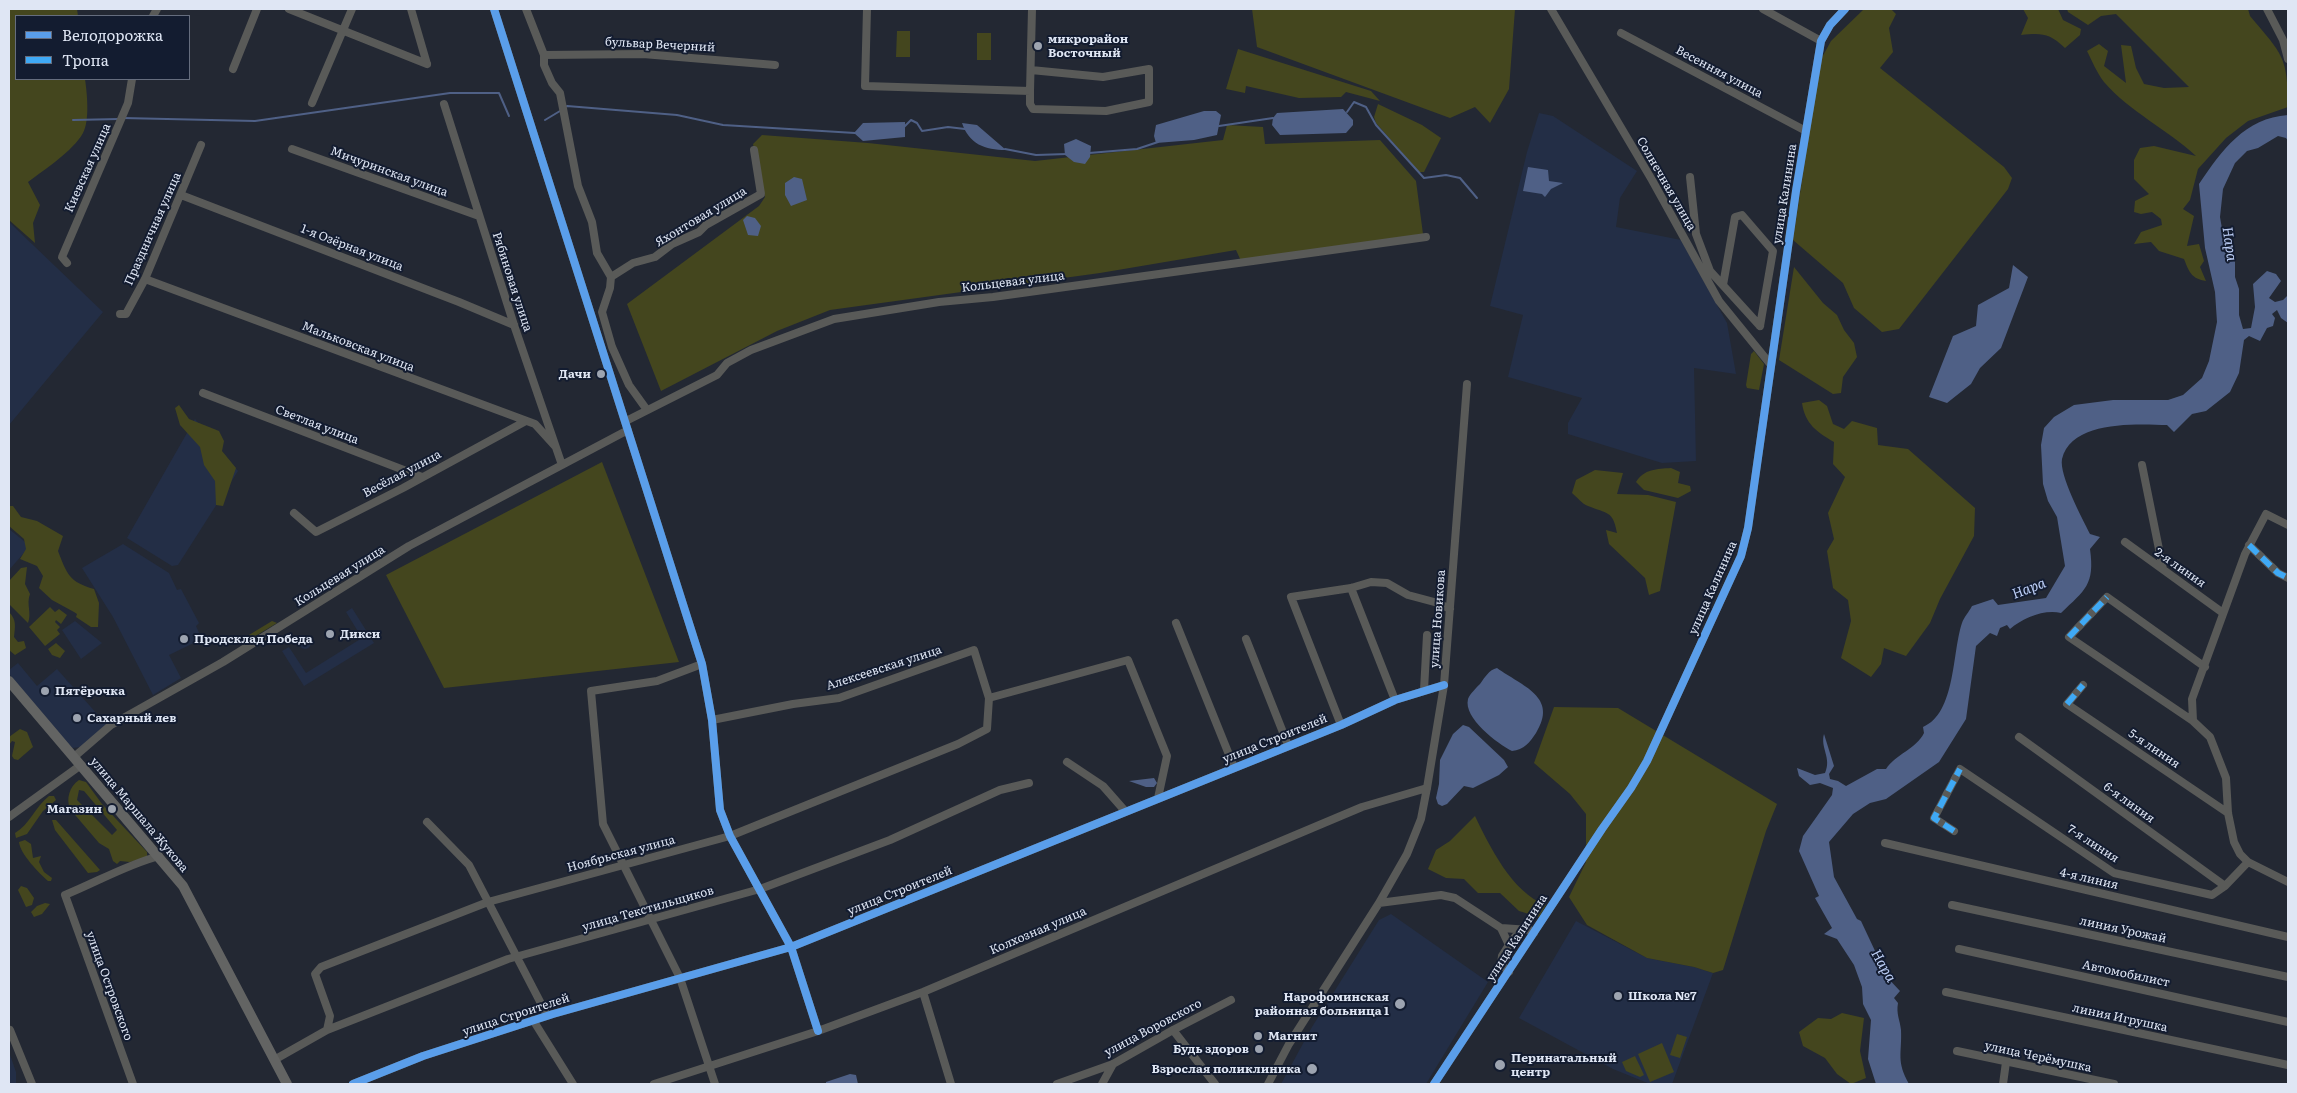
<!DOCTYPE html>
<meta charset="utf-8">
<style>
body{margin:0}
#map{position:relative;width:2297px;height:1093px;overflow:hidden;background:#232833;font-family:Literata,serif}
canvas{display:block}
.frame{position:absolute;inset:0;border:10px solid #dfe6f4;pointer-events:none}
.legend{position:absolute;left:15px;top:15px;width:175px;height:65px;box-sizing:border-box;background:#131c30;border:1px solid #656d7e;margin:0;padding:6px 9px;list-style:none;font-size:15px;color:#dfe6f4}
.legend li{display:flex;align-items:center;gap:10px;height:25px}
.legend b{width:25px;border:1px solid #656d7e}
</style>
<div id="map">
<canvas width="2297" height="1093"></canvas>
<div class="frame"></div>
<ul class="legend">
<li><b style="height:6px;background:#5a9eea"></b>Велодорожка</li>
<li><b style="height:6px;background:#3fa9f5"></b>Тропа</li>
</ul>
</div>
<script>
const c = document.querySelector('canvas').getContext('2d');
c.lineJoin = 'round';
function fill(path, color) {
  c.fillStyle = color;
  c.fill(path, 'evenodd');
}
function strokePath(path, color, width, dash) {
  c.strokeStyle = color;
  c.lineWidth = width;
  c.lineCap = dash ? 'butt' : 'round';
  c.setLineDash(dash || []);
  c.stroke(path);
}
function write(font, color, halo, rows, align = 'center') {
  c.font = font + ' Literata,serif';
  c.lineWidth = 4;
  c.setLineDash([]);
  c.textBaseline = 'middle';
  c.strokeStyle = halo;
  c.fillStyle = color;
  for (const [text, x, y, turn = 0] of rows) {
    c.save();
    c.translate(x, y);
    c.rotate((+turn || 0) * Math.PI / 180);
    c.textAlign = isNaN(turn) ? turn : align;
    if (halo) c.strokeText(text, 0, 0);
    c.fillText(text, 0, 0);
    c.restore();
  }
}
fill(new Path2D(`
 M 1539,113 L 1553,116 L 1637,171 L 1620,198 L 1616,227 L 1681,240 L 1727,323 L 1736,374 L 1694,368 L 1696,461 L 1662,463 L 1568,434 L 1568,423 L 1582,398 L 1508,377 L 1523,315 L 1490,306 L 1527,152 Z
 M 9,222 L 103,312 L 9,425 Z
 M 195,419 L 238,471 L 178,565 L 172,566 L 127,538 Z
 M 9,529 L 30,546 L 9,570 Z
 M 123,544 L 169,573 L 177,590 L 181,589 L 199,623 L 196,626 L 202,639 L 169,655 L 181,678 L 153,695 L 113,617 L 82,568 Z
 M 352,608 L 374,643 L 304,686 L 282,651 L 289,647 L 306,673 L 362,638 L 346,612 Z
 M 75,621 L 102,643 L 81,659 L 62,630 Z
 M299 643a6 6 0 1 1 12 0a6 6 0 1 1-12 0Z
 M 18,663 L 37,686 L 57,669 L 107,725 L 81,747 L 72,748 L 9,674 L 9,670 Z
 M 1391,914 L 1488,982 L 1426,1084 L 1281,1084 L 1312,1027 L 1379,920 Z
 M 1576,921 L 1647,958 L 1694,967 L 1713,973 L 1672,1084 L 1650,1084 L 1613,1069 L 1519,1018 Z
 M 9,1052 L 16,1072 L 16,1084 L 9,1084 Z`), '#232e46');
fill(new Path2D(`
 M 9,9 L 77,9 L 78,16 L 16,16 L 16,79 L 85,79 C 87,93 90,120 83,133 C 73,151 44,170 28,182 L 40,205 L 33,223 L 35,243 L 9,220 Z
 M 1252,9 L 1515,9 L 1509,89 L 1490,123 L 1475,107 L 1450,118 L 1257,47 Z
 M 1864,9 L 1891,9 L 1896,14 L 1889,28 L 1893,52 L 1880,68 L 2004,167 L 2012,178 L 2008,189 L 1899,329 L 1882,332 L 1854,308 L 1843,283 L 1793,240 L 1820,61 L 1831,41 Z
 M 2023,9 L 2058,9 L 2063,20 L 2081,29 L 2080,35 L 2065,48 C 2049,33 2042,33 2021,35 L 2028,18 Z
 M 2067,9 L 2248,9 L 2250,16 C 2282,54 2288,56 2288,107 L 2248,121 L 2226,138 L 2198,169 L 2190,200 L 2183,209 L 2194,216 L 2187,246 L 2199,244 L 2204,261 L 2200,267 L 2206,281 C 2192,279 2189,272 2184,259 L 2159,251 L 2151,242 L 2134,244 L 2141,232 L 2162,225 L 2161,219 L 2152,212 L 2141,214 L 2134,212 L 2135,201 L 2149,194 L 2134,179 L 2134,160 L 2140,148 L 2154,146 L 2196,156 C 2167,129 2130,112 2104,82 C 2097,73 2092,61 2087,51 L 2099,44 L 2108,51 L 2104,66 L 2126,83 L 2121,45 L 2131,46 L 2136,68 L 2144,84 L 2164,88 L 2189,87 L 2116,14 L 2101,16 L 2088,25 L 2068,12 Z
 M 897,31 L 910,31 L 910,57 L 896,57 Z
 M 977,33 L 991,33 L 991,60 L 977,60 Z
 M 1238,49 L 1371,91 L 1380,101 L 1346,92 L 1341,97 L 1299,98 L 1246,86 L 1245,93 L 1226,89 Z
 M 1378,104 L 1422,125 L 1441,138 L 1424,172 L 1419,172 L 1376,123 L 1374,117 Z
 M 1227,125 L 1263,127 L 1265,144 L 1380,140 L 1416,181 L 1423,234 L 1241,261 L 1236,250 L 1100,273 L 830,310 L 777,331 L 661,391 L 627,304 L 759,206 L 765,197 L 753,144 L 762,135 L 868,143 L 1035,161 L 1223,140 Z
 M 1794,267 L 1823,303 L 1837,315 L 1844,330 L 1854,343 L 1857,357 L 1843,377 L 1841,393 L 1833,394 L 1779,360 Z
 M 1754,351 L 1764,364 L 1759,390 L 1747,388 L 1746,385 L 1751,354 Z
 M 1819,400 L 1827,406 L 1833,424 L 1844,429 L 1852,421 L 1877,428 L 1878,445 L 1908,449 L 1975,508 L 1974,536 L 1940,599 L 1930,623 L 1906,656 L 1884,648 L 1881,664 L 1871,677 L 1841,658 L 1851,621 L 1848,600 L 1833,588 L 1827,551 L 1834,539 L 1828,513 L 1845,477 L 1833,464 L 1834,442 C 1817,432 1805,424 1802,403 Z
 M 179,405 L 189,419 L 219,431 L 224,441 L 222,451 L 236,468 L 223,506 L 216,505 L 215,481 L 204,465 L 200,447 L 180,425 L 175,408 Z
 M 602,462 L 679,662 L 444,688 L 386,575 Z
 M 1671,468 L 1680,472 L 1678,483 L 1690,486 L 1691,491 L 1678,498 L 1644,490 L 1636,482 C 1644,469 1657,469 1671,468 Z
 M 1595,470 L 1623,473 L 1617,494 L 1648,495 L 1676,502 L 1660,591 L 1649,595 L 1645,578 L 1609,544 L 1606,530 L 1617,533 C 1613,510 1607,514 1588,506 C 1582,504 1577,497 1572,493 L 1576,480 Z
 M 9,506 L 13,506 L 21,517 L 37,521 L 63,536 L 58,551 C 67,574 69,582 94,589 L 99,603 L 98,627 L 91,627 L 76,617 L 77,614 L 74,612 L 52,600 L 39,588 L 43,576 L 37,566 L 20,559 L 26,549 L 24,539 L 9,526 Z
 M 27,567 L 25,584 L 30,594 C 26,604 32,613 28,623 L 9,604 L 9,581 L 21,568 Z
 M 50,607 L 55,612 L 59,609 L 67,615 L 61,624 L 56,620 L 55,622 L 60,627 L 57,630 L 60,634 L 45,646 L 29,627 Z
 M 9,612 C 17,620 15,627 14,637 L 18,642 L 24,641 L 26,648 L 15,655 L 9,650 Z
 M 272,621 L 277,623 L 242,644 L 244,638 Z
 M 56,643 L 65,651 L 60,658 L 52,655 L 48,649 Z
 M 1554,707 L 1618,708 L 1777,804 L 1766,831 L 1723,970 L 1713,973 L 1694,967 L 1647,958 L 1587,925 L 1569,897 L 1586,862 L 1586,814 L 1570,794 L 1534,763 Z
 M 20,729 L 27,732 L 33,747 L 18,760 L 14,759 L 12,756 L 15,742 L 12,741 L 9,745 L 9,737 Z
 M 79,780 L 86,782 L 102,804 L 147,852 L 147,857 L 130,862 L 120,861 L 117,864 L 113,861 L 109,849 L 99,843 L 70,809 C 66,799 69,787 79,780 ZM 79,790 L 84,791 L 117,830 L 112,835 L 77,800 Z
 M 49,796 L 54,796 L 56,800 L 43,811 L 27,834 L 16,838 L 15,833 C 29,825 35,807 49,796 Z
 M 1475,816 C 1489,845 1512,893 1546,905 L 1539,917 L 1519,911 L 1500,893 L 1478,893 L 1464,879 L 1446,878 L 1428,869 L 1436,850 L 1450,841 Z
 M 52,820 L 56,820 L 100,870 L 97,872 L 88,873 L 55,830 Z
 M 25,840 L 31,844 L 33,858 L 41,856 L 39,862 L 44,872 L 52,878 L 51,881 L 48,881 C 40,874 20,854 19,842 Z
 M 21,886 L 27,888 L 34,898 L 32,905 L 26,907 L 18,890 Z
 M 45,903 L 50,904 L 42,914 L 34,917 L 31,912 L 37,906 Z
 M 1842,1013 L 1864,1018 L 1860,1051 L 1866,1078 L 1851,1084 L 1837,1074 L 1825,1058 L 1803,1046 L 1799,1032 L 1818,1018 L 1831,1019 Z
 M 1677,1034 L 1687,1037 L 1680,1058 L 1670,1055 Z
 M 1662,1043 L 1674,1072 L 1650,1082 L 1638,1054 Z
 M 1635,1056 L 1644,1075 L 1640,1077 L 1626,1071 L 1622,1062 Z`), '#44461e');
fill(new Path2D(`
 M 1343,109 L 1353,120 L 1353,125 L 1346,133 L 1280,135 L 1272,125 L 1273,118 L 1277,113 Z
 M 1204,111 L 1216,111 L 1221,115 L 1217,135 L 1194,140 L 1156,143 L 1154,136 L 1156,125 Z
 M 2288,115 L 2288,141 L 2286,138 L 2278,136 L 2258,148 L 2247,151 L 2235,163 L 2223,189 L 2220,217 L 2225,246 L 2235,262 L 2235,277 L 2239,289 L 2239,315 L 2243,329 L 2251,328 L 2255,307 L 2253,284 L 2267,271 L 2276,274 L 2281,281 L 2269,298 L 2275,302 L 2283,300 L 2288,295 L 2288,323 L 2281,318 L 2277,310 L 2272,314 L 2275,318 L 2273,326 L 2267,328 L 2260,341 L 2249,336 L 2244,340 L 2239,373 L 2230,392 L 2206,411 L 2192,414 L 2174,432 L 2167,425 C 2137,424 2071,420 2062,459 C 2059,475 2082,518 2090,534 L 2100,537 L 2090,549 C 2095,585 2085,590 2061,613 C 2044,609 2023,618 2010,629 L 2007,625 L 2000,628 L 1997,636 L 1990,633 L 1976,646 L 1966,719 L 1939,762 L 1886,799 L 1870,803 L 1853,814 L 1829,842 L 1834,877 L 1857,919 L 1861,921 L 1876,953 L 1883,957 L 1887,967 L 1885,975 L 1900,991 L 1894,998 L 1898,1003 C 1896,1014 1900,1020 1901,1030 C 1902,1054 1896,1061 1909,1084 L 1876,1084 L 1868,1059 L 1871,1020 L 1863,1004 L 1862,987 L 1854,965 L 1837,939 L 1824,934 L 1832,928 L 1815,898 L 1819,896 L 1799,851 L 1803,836 L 1832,795 L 1833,788 L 1820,783 L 1810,785 L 1799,776 L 1797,768 L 1815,775 L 1825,773 C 1832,758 1820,748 1824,734 L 1834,766 L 1829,774 L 1830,779 L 1838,781 L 1846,786 L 1877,769 L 1886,769 C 1896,754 1916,749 1924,733 L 1923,727 C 1956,713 1952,652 1962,623 C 1964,617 1969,612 1972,606 L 1993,599 L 1998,605 L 2046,598 L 2065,566 L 2057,517 L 2048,501 L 2043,484 L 2041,445 L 2044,428 L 2054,417 L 2074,405 L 2113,400 L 2168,400 L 2183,395 L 2202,378 L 2209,361 L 2217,322 L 2215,292 L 2205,248 L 2199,184 C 2222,150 2245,118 2288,115 Z
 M 905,122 L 905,137 L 863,141 L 854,133 L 863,123 Z
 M 962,123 L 977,125 L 1006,150 C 985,150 969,144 962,123 Z
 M 1076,139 L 1091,146 L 1090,157 L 1085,164 L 1074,162 L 1065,155 L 1064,144 Z
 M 1528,167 L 1548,170 L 1549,181 L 1563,183 L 1551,189 L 1545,197 L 1542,194 L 1523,191 Z
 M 794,177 L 802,179 L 807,200 L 791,206 L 785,195 L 785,183 Z
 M 747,216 L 755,218 L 761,226 L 758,236 L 748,235 L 743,220 Z
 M 2013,265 L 2028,277 L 2001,348 L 1980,368 L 1971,384 L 1947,403 L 1929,397 L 1953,336 L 1976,326 L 1978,305 L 2009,288 Z
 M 1497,668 C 1522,686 1559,697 1536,733 C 1530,742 1524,750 1512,751 C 1498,744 1463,718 1468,699 C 1470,694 1476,688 1480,684 C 1485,677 1489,670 1497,668 Z
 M 1463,725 L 1469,727 L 1504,760 L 1508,767 L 1499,775 L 1473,788 L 1464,786 L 1447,804 L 1442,806 L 1438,804 L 1436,798 L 1439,784 L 1440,760 L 1453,734 Z
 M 1154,778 L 1157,783 L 1154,787 L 1146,787 L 1129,781 Z
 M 850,1074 L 856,1075 L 858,1084 L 826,1084 L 826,1082 Z`), '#4f6086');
strokePath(new Path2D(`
 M 564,108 L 567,106 L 677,115 L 723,125 L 855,133
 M 1347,112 L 1354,102 L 1366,107 L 1376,125 L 1424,178 L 1446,175 L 1460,178 L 1477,198
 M 123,118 L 255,121 L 450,93 L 499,93 L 509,116
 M 73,120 L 119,119
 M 545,120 L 560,111
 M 1219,126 L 1273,118
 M 904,127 L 911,120 L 917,123 L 922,131 L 948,127 L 965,129
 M 1005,149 L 1036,155 L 1067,154
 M 1089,153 L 1137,149 L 1158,142`), '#4f6086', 2);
strokePath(new Path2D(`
 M 289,9 L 427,64
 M 411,9 L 427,64
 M 494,9 L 702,664 L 712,720 L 720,810 L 730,836 L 791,947 L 818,1031
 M 526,9 L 544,55 L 544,65 L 552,83 L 560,93 L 578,186 L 592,222 L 597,253 L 611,277 L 610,288 L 602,312 L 612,347 L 629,385 L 647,410
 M 867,9 L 865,86 L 1030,91 L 1032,9
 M 1551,9 L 1652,180 L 1719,301 L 1771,365
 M 1763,9 L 1821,41
 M 2267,9 L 2283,40 L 2288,59
 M 153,16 L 157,9
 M 1621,33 L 1806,131
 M 544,55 L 643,54 L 775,65
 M 233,69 L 257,9
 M 1030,91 L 1030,104 L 1033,109 L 1106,111 L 1149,102 L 1149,69 L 1103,77 L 1031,70
 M 312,103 L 352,9
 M 444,104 L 514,325 L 562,465
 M 292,149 L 479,216
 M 1690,177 L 1696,234 L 1710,271 L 1760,326
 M 181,195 L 459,302 L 514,325
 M 67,263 L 62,257 L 128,103 L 132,79
 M 611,277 L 633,263 L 655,257 L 672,244 L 699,232 L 706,225 L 761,194 L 754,150
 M 145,279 L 535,424 L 555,446
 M 1723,285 L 1735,217 L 1742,215 L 1773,251 L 1760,326
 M 120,314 L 126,314 L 145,279 L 201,145
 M 203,393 L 422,477
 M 626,421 L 717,375 L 727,363 L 751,350 L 834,319 L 939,302 L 993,297 L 1426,237
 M 2142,465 L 2163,569
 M 294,513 L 316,532 L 403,488 L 524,422
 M 2288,525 L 2266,514 L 2245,554 L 2192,699 L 2193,721 L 2210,737 L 2226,778 L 2228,813 L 2234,842 L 2240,854 L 2248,862 L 2288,882
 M 2125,542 L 2223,613
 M 2249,545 L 2278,573 L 2288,578
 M 1351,588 L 1395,700
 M 1176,623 L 1234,767
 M 1246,639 L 1288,745
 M 702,664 L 657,681 L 591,691 L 603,824 L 680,978 L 715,1084
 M 2083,685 L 2067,704 L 2228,813
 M 1424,690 L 1427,635
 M 989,698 L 1128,660 L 1167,756 L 1158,798
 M 2193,721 L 2069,637 L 2107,597 L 2205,667
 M 1341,725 L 1291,597 L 1351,588 L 1371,582 L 1387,583 L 1408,595 L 1438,603 L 1450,609
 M 2019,737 L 2225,886
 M 74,757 L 111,725 L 223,662 L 409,546 L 628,430
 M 1067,762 L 1103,786 L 1125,811
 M 9,817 L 81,765
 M 427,822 L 469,865 L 547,1015
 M 1954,831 L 1934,818 L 1960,769 L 2114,873 L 2212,895 L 2225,886 L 2248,862
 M 1885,843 L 2288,937
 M 1379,903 L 1407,854 L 1421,819 L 1427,788 L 1444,685 L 1467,384
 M 1952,905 L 2288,977
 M 1501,928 L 1530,930 L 1534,933
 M 1509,945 L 1521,929
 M 1959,949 L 2288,1022
 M 923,992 L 951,1084
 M 1946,992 L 2288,1065
 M 533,1020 L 573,1084
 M 10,1030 L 32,1084
 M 327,1030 L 330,1016 L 315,974 L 321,967 L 488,902 L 730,836 L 958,744 L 987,729 L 989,698 L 974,650 L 839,698 L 793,704 L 712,720
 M 1173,1030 L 1215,1084
 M 1957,1051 L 2114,1084
 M 274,1060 L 327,1030 L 508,959 L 760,889 L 890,840 L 1000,790 L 1029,783
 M 133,1084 L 65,895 C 97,882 126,865 159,856
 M 353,1084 L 423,1056 L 553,1014 L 791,947 L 1341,725 L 1395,700 L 1444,685
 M 654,1084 L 818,1031 L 923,992 L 1362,807 L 1427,788
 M 1057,1084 L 1113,1064 L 1173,1030 L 1231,1000
 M 1102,1084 L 1113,1064
 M 1268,1084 L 1289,1044 L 1379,903 L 1441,895 L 1455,898 L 1501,928 L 1509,945 L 1502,956 L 1501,964 L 1509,972
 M 1434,1084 L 1602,829 L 1631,788 L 1647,761 L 1741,556 L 1748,528 L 1796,191 L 1821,41 L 1830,25 L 1845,9
 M 2003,1084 L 2006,1062`), '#595a58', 8);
strokePath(new Path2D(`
 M 9,681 L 183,886 L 287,1084`), '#636463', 10);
strokePath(new Path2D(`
 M 2249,545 L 2278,573 L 2288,578
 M 2069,637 L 2107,597
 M 2067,704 L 2083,685
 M 1954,831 L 1934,818 L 1960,769`), '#3fa9f5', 6, [12, 6]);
strokePath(new Path2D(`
 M 494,9 L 702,664 L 712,720 L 720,810 L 730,836 L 791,947 L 818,1031
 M 353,1084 L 423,1056 L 553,1014 L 791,947 L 1341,725 L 1395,700 L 1444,685
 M 1434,1084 L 1602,829 L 1631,788 L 1647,761 L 1741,556 L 1748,528 L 1796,191 L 1821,41 L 1830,25 L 1845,9`), '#5a9eea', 8);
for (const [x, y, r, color] of [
 [1038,46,5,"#9da4b0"],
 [601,374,5,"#9da4b0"],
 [330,634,5,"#9da4b0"],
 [184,639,5,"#9da4b0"],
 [45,691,5,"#9da4b0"],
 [77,718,5,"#9da4b0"],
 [112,809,5,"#9da4b0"],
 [1618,996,5,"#9da4b0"],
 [1400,1004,6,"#9da4b0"],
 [1258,1036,5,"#9da4b0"],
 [1259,1049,5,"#9da4b0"],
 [1500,1065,6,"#9da4b0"],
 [1312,1069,6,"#9da4b0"]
]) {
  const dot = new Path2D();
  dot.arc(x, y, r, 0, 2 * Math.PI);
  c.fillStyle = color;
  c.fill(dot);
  strokePath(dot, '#131c30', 2);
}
write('bold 12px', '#dfe6f4', '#131c30', [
 ["микрорайон",1048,39],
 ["Восточный",1048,53],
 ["Дачи",591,374,"right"],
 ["Дикси",340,634],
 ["Продсклад Победа",194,639],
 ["Пятёрочка",55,691],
 ["Сахарный лев",87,718],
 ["Магазин",102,809,"right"],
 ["Школа №7",1628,996],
 ["Нарофоминская",1389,997,"right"],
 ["районная больница 1",1389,1011,"right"],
 ["Магнит",1268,1036],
 ["Будь здоров",1249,1049,"right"],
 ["Перинатальный",1511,1058],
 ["центр",1511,1072],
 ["Взрослая поликлиника",1301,1069,"right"]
], 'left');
write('12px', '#dfe6f4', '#131c30', [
 ["бульвар Вечерний",660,45,3],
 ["Весенняя улица",1719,72,28],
 ["Киевская улица",88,168,-66],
 ["Мичуринская улица",389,172,20],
 ["Солнечная улица",1666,184,60],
 ["улица Калинина",1785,194,-81],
 ["Яхонтовая улица",701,217,-31],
 ["Праздничная улица",153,229,-66],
 ["1-я Озёрная улица",352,248,21],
 ["Рябиновая улица",512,282,72],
 ["Кольцевая улица",1013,282,-7],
 ["Мальковская улица",358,347,21],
 ["Светлая улица",317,425,21],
 ["Весёлая улица",402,474,-28],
 ["2-я линия",2180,568,35],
 ["Кольцевая улица",340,576,-32],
 ["улица Калинина",1713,588,-66],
 ["улица Новикова",1438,619,-86],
 ["Алексеевская улица",884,668,-18],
 ["улица Строителей",1275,739,-22],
 ["5-я линия",2154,749,34],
 ["6-я линия",2129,803,36],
 ["улица Маршала Жукова",139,815,50],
 ["7-я линия",2093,844,33],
 ["Ноябрьская улица",621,854,-15],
 ["4-я линия",2089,879,13],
 ["улица Строителей",900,891,-22],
 ["улица Текстильщиков",648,909,-16],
 ["линия Урожай",2123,930,12],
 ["Колхозная улица",1038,931,-23],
 ["улица Калинина",1517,938,-57],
 ["Автомобилист",2126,974,12],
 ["улица Островского",109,986,70],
 ["улица Строителей",516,1015,-18],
 ["линия Игрушка",2120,1018,12],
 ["улица Воровского",1153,1028,-28],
 ["улица Черёмушка",2038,1057,12]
]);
write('italic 14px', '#bdcff7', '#131c30', [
 ["Нара",2229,244,82],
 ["Нара",2029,589,-21],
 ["Нара",1883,966,60]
]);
</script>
